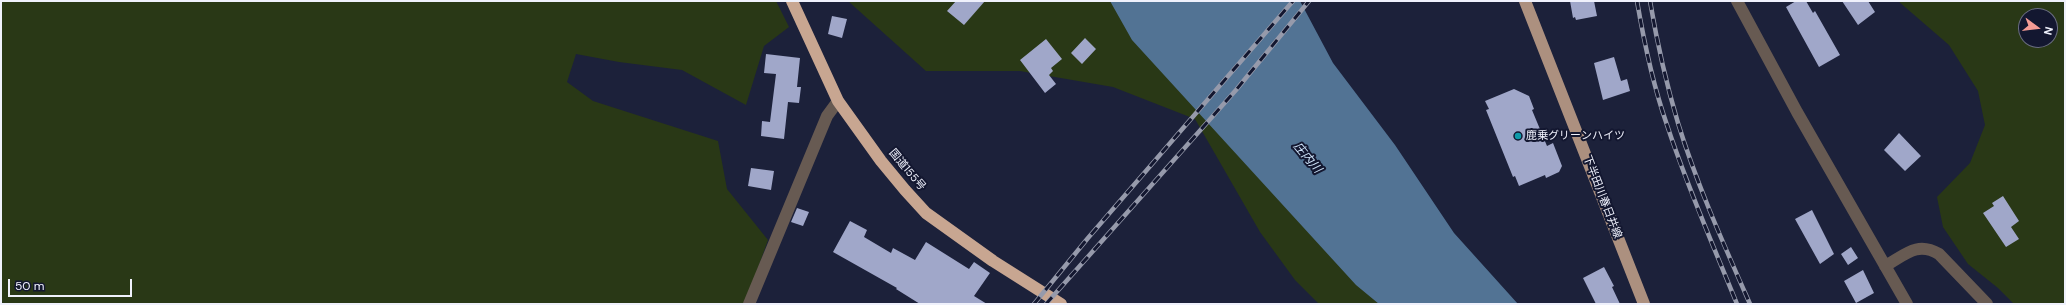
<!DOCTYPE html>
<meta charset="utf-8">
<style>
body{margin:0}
#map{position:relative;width:2066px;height:305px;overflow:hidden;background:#1c213a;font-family:"DM Sans",sans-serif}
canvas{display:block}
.frame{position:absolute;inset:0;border:2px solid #eff1fc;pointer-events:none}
.north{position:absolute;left:2018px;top:8px;width:40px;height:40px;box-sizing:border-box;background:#131730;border:1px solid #6b6e82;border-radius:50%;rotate:105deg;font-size:11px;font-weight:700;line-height:16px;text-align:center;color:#eff1fc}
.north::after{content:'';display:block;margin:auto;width:14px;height:18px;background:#f59c95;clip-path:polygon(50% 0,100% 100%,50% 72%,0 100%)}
.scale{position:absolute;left:8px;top:279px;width:124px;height:18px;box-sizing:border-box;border:2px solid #eff1fc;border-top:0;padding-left:5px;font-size:12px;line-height:14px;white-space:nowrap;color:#eff1fc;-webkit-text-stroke:3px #131730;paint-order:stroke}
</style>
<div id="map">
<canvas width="2066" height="305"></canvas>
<div class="frame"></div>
<div class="north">N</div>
<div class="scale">50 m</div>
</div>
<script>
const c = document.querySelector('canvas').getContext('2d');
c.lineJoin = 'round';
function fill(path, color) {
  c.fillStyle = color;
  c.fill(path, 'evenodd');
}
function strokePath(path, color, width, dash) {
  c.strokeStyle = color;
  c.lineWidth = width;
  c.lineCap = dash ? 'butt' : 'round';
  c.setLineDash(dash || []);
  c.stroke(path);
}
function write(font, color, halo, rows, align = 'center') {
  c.font = font + ' "DM Sans","Noto Sans JP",sans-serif';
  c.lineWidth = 4;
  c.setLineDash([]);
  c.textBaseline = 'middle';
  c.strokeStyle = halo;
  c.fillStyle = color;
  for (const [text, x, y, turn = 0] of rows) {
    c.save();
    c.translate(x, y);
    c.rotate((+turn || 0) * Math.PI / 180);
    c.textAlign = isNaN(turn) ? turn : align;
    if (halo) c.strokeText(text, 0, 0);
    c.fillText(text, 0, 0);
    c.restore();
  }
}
fill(new Path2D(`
 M 1,1 L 776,1 L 789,27 L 764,46 L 746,105 L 682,70 L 619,62 L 576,54 L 567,82 L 593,101 L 718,141 L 727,189 L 768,240 L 745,304 L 1,304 Z
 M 848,1 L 1210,1 L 1452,304 L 1319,304 L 1295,280 L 1260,232 L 1195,119 L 1113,87 L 1020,71 L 926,71 Z
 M 1898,1 L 2065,1 L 2065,304 L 2014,304 L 1998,288 L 1968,264 L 1943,227 L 1937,197 L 1970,163 L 1985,125 L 1978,91 L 1949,45 ZM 2026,16 L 2050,16 L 2050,40 L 2026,40 Z`), '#293816');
fill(new Path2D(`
 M 1110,1 L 1300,1 L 1333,63 L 1395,145 L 1454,233 L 1518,304 L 1379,304 L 1356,285 L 1132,40 Z`), '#527394');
fill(new Path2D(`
 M 956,1 L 985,1 L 964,25 L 947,11 Z
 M 1570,1 L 1594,1 L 1597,16 L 1576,20 L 1575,17 L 1573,18 Z
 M 1796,1 L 1806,1 L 1813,13 L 1815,11 L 1840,55 L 1819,67 L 1786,7 Z
 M 1842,1 L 1868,1 L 1875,12 L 1858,25 Z
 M 832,16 L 847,19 L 842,38 L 828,34 Z
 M 1085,38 L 1096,49 L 1082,64 L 1071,53 Z
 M 1046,39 L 1062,59 L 1051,68 L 1053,71 L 1049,75 L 1056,84 L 1045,93 L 1020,60 Z
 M 766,54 L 800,58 L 797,87 L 801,87 L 799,103 L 788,102 L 784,139 L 761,136 L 762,121 L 770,122 L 776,74 L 764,73 Z
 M 1614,57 L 1621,81 L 1627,79 L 1630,91 L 1603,100 L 1594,63 Z
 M 1514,89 L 1529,96 L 1534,109 L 1532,110 L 1547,146 L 1553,143 L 1562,166 L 1559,172 L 1546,178 L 1545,175 L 1519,186 L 1515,176 L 1513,177 L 1486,110 L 1489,109 L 1485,101 Z
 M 1899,133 L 1921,156 L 1905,171 L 1884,150 Z
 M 751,168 L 774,171 L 771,190 L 748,186 Z
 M 2003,196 L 2019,221 L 2011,227 L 2019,239 L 2006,247 L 1983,213 L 1994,206 L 1992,203 Z
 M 797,208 L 809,212 L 803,226 L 791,222 Z
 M 1812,210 L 1834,254 L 1820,264 L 1795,219 Z
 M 850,221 L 867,230 L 864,237 L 891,253 L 893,248 L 915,260 L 926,242 L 969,269 L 974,262 L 990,273 L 974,296 L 987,304 L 920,304 L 896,289 L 897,288 L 833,252 Z
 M 1851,247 L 1858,258 L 1848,265 L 1841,254 Z
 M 1604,267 L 1614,286 L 1612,287 L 1620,304 L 1596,304 L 1583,278 Z
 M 1863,270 L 1874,293 L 1856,303 L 1844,281 Z`), '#a0a7c9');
strokePath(new Path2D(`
 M 1737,1 L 1797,112 L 1907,304
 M 1885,266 C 1905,255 1917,241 1939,254 L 1987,304
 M 749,304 L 827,116 L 838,101`), '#675a52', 12);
strokePath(new Path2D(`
 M 1525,1 L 1644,304`), '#ac907f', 12);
strokePath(new Path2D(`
 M 792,1 L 838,101 L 881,161 L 905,190 L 926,213 L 993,261 L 1061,304`), '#c8a691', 12);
const rail = new Path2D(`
 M 1637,1 C 1644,42 1653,85 1667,125 C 1687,186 1713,245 1737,304
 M 1650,1 C 1657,42 1666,83 1678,123 C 1697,185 1724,245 1750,304
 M 1034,304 L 1088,238 L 1293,1
 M 1046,304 L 1236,90 L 1309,1`);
strokePath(rail, '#969aab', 4.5);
strokePath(rail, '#131730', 3, [9]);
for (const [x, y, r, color] of [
 [1518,136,4,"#0f9aa8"]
]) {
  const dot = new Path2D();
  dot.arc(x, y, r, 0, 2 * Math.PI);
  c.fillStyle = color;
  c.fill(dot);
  strokePath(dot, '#131730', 1.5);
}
write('11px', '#eff1fc', '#131730', [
 ["鹿乗グリーンハイツ",1526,136]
], 'left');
write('11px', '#eff1fc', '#131730', [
 ["国道155号",907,170,50],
 ["下半田川春日井線",1602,197,69]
]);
write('italic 12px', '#cee3f9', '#131730', [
 ["庄内川",1307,158,50]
]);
</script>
